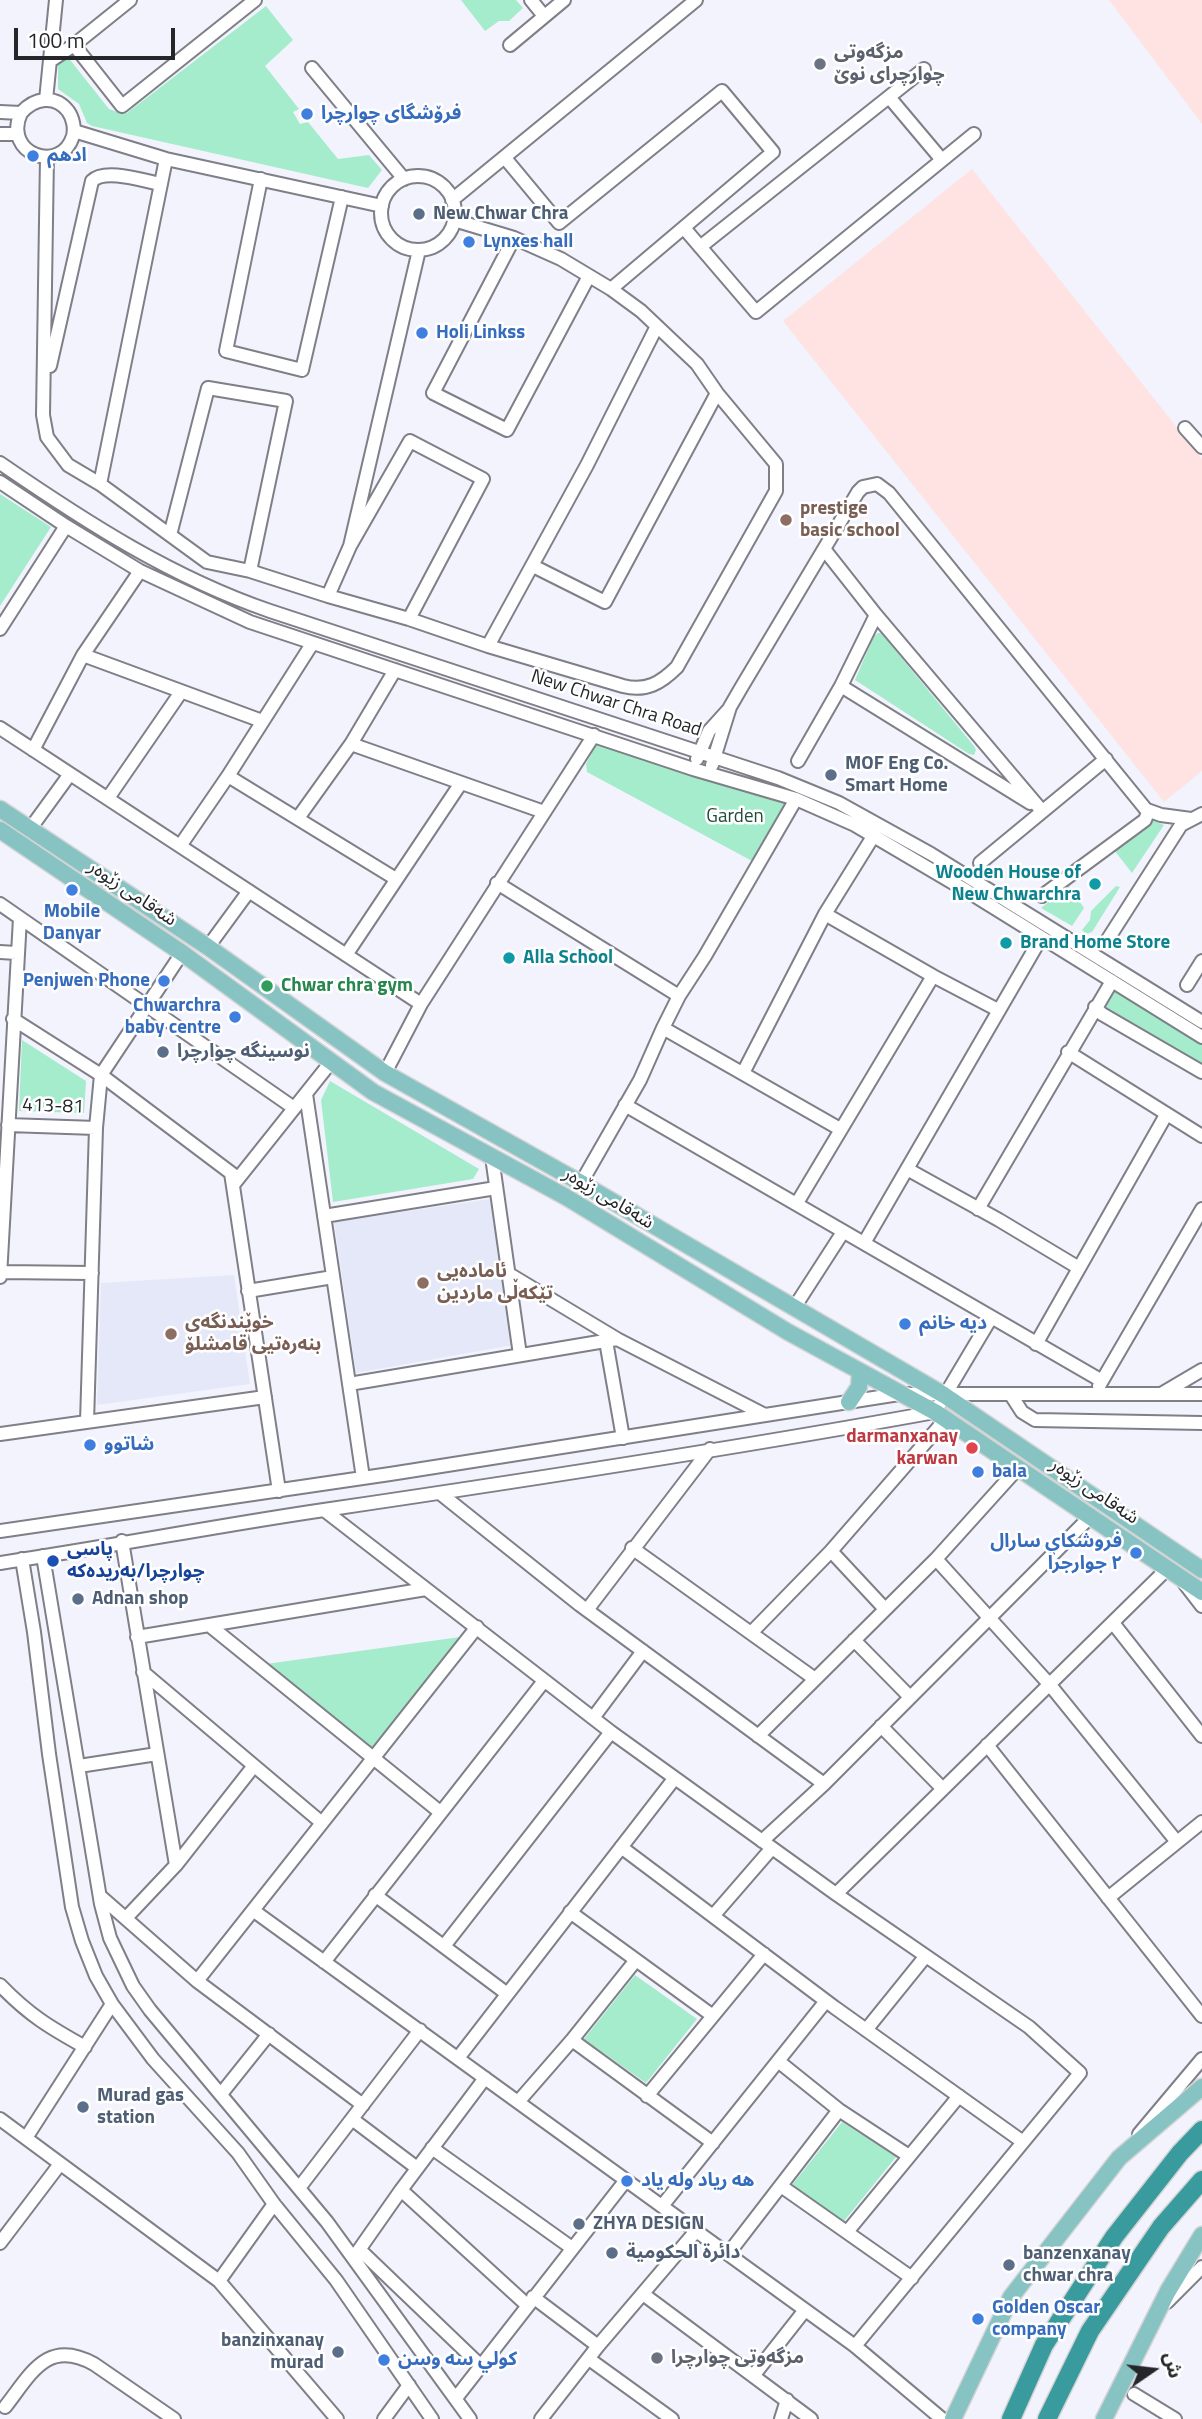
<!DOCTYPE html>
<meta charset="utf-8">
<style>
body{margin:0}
#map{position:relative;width:1202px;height:2419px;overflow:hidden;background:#f2f3fd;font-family:"Titillium Web","Noto Sans Arabic",sans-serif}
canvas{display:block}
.north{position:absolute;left:1118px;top:2335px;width:70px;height:70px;-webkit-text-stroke:5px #fff;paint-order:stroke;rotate:76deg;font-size:19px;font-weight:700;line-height:28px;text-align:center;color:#252629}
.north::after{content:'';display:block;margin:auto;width:24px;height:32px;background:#252629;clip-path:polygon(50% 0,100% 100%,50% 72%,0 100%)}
.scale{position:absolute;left:14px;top:28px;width:161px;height:32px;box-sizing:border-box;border:4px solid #252629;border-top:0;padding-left:9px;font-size:21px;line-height:24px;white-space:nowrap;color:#252629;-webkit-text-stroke:5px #fff;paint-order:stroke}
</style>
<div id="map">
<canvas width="1202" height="2419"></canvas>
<div class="north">ش</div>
<div class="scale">100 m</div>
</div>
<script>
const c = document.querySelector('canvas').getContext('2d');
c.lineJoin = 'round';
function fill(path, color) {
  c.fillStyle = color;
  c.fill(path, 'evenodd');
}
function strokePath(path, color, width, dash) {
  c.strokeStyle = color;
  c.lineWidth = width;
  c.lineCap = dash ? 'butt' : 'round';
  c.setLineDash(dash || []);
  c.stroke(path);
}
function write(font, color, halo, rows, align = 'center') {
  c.font = font + ' "Titillium Web","Noto Sans Arabic",sans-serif';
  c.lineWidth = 5;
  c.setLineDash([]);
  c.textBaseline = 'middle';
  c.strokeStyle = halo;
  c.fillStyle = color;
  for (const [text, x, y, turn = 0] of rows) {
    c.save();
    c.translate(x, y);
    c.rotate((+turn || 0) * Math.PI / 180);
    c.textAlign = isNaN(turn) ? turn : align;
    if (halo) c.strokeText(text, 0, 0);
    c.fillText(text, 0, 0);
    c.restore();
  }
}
fill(new Path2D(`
 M 490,1199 L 513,1345 L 356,1373 L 334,1222 Z
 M 234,1275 L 250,1384 L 97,1405 L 101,1283 Z`), '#e5e8f9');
fill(new Path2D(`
 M 1109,0 L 1202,0 L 1202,124 Z
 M 972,169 L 1202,459 L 1202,771 L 1164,802 L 783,321 Z`), '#fee3e2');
fill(new Path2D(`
 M 461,0 L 516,0 L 523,8 L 509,21 L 499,21 L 485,31 Z
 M 266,6 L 293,40 L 265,66 L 299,109 L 293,112 L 300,124 L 308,122 L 338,159 L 369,155 L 382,170 L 368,188 L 92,126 L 87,123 L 79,104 L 58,89 L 58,63 L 67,56 L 109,109 L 120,113 L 127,113 Z
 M 0,494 L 51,527 L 0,606 Z
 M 878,633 L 881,633 L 974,746 L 976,750 L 974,755 L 969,754 L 855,680 L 874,636 Z
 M 599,739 L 787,801 L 752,861 L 587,772 L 586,764 Z
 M 1152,820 L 1164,825 L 1132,873 L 1114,850 Z
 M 1069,886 L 1084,908 L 1072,926 L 1041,908 Z
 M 1116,886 L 1120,887 L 1092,932 L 1086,934 L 1082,930 L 1090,920 L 1091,911 Z
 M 1115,991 L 1202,1043 L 1202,1066 L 1103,1008 L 1107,999 Z
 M 22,1040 L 86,1081 L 84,1113 L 19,1111 Z
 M 330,1081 L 479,1169 L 473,1179 L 333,1202 L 321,1100 Z
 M 460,1637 L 373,1748 L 266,1664 Z
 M 635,1975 L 697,2019 L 646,2083 L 584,2039 Z
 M 842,2122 L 896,2157 L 844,2221 L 792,2185 Z`), '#a5eccc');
const minor = new Path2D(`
 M 531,0 L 544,16
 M 74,45 L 122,106 L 255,0
 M 510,45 L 564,0
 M 50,61 L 74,45 L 130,0
 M 312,68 L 404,179
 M 889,97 L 942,160
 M 46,100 L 56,0
 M 0,112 L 21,113 C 34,98 55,94 68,111 C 73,118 75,128 73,136 C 61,175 2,154 21,113
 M 74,131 L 166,159 L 382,206
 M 0,134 L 18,134
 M 47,157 L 43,415 L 47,437 L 68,465 L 100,484 L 207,562 L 250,571 L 328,596 L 409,619 L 488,646 L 623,686 C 646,692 661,683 677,667 L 776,491 L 776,464 L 717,393 L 697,364 L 641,311 L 611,289 L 561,259 L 514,238 L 454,220
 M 505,158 L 559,223 L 722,91 L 773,152 L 611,289
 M381 213a37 37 0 1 1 74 0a37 37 0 1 1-74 0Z
 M 261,179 L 226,351 L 302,370 L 342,197
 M 452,200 L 696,0
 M 684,228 L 756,312 L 974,134
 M 514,238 L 433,393 L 507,430 L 589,276
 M 700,247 L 924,69
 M 50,366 L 92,181 C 105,168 144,181 161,184
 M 1185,428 L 1202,447
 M 0,463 C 86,522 171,577 270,611 L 778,778 L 839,803 L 931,854 L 1202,1022
 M 0,482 L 66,526 L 140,571 L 250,622 L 693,769 L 796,799 L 855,825 L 967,891 L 1202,1037
 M 100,484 L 166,159
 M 170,535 L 208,388 L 286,401 L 250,571
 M 350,546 L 410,441 L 483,479 L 409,619
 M 824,549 L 876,615 L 1042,811
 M 533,566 L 605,602 L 717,393
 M 328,596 L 350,546 L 419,250
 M 0,629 L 66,526
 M 488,646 L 587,465 L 657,326
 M 83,655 L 262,721
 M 841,686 L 1030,803
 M 0,728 L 421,1004
 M 351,744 L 544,812
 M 33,750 L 83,655 L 140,571
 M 697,759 L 709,731 L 728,710
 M 798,761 L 841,686 L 876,615
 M 712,765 L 730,707 L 741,688 L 858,492 L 863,487 L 877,484 L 889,493 L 1148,812 L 1145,820 L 1042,896
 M 228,776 L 396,879
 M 108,798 L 181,692
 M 1147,810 L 1161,815 L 1191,819
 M 298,818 L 351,744 L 395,670
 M 30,829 L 70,774
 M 180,846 L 228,776 L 312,644
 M 980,863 L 1106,759
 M 497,883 L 679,996
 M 0,904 L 294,1108
 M 825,914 L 933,976 L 998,1010
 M 1108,939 L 1181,825 L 1202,814
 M 208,947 L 249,891
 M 0,952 L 16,953
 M 346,955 L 461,783
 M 1187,985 L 1202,961
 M 1095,1007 L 1102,1014 L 1202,1072
 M 13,1019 L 101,1075 L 235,1176
 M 663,1028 L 840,1129
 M 1068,1052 L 1202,1136
 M 385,1073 L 421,1004 L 594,735
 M 743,1073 L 825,914 L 874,835
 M 306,1094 L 363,1478
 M 625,1105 L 1102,1381
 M 8,1125 L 96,1128
 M 492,1157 L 520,1355
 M 907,1169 L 999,1220 L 1079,1268
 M 231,1173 L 279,1491
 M 581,1183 L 640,1080 L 663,1028 L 679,996 L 705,956 L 796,799
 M 233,1185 L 331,1062
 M 797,1203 L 933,976
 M 978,1209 L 1112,981
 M 324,1216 L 496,1188
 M 864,1243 L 1041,938
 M 1,1272 L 92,1273
 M 509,1274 L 617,1339 L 765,1415
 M 0,1277 L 20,918
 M 248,1291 L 333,1277
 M 794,1308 L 843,1232
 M 606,1341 L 623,1438
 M 1036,1344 L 1166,1115
 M 349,1384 L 617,1339
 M 1099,1386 L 1202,1209
 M 1163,1393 L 1202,1370
 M 1011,1395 L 1022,1412 L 1035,1420 L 1202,1423
 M 87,1422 L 96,1128 L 101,1075 L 182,953
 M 0,1434 L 265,1397
 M 441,1494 L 580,1605 L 824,1784
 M 324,1510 L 611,1732 L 836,1894 L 1029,2027 L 1080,2073 L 855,2346
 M 0,1531 L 390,1474 L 899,1394 L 1202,1394
 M 122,1541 L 176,1865
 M 632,1548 L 815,1679
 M 831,1551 L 885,1609
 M 43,1556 L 101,1904 L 110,1938 L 133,1986 L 150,2010 L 327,2222 L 470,2419
 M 22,1559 L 34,1632 L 49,1754 L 72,1907 L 82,1941 L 96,1976 L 112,2004 L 153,2059 L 238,2153 L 274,2204 L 336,2280 L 432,2419
 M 936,1559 L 1050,1685 L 1177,1842
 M 0,1563 C 108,1547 215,1526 324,1510 C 528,1480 732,1449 935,1412 L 991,1318
 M 1185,1584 L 1202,1606
 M 587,1610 L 710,1449
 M 1113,1623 L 1202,1736
 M 209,1625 L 440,1812
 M 751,1633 L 831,1551 L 945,1420
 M 137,1637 L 426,1589
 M 854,1640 L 910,1697
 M 143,1672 L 322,1823
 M 593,1718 L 643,1651
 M 881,1726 L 942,1788
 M 758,1736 L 936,1559 L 1019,1467
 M 987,1745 L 1202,2016
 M 79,1766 L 157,1754
 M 762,1841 L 824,1784 L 1091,1516
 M 621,1847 L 834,2007 L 1023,2142
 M 836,1894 L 1168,1568
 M 375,1895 L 506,1993
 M 100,1896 L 197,1981 L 363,2105
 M 1108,1898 L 1202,1822
 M 254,1911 L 855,2346 L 942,2419
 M 570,1912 L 713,2016
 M 713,1916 L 772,1848
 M 126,1918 L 176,1865 L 253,1767
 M 444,1946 L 611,1732
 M 324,1962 L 544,1681
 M 197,1981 L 477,1627
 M 0,1985 C 29,2015 49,2027 85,2047
 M 866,2030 L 925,1957
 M 572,2040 L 713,2143
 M 458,2058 L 674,1779
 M 778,2061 L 839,2110
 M 221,2094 L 269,2034
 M 647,2096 L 764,1954
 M 518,2102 L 572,2040 L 636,1960
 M 0,2119 L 219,2281 L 337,2419
 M 352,2119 L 417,2168
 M 1139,2134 L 1202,2059
 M 26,2138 L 112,2004
 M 432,2148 L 572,2248
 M 781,2186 L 912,2278
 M 299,2188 L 420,2030
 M 401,2190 L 527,2305
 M 662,2206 L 826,2001
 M 847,2232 L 959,2096
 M 0,2243 L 60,2164
 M 360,2250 L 482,2367
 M 728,2254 L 839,2110 L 909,2156
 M 354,2257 L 401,2190 L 485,2078
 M 219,2281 L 274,2204
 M 643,2294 L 811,2419
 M 533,2297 L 598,2346
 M 1167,2302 L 1202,2267
 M 589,2359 L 672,2419
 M 753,2376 L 805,2310
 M 1134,2394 L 1175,2419
 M 456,2398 L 626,2180
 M 5,2407 C 31,2374 47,2338 94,2364 L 174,2419
 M 384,2419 L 409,2385
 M 541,2419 L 598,2346 L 696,2231
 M 781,2419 L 787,2400`);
const major = new Path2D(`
 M 0,809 L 208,947 L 385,1073 L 581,1183 L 944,1395 L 1202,1570
 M 0,830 L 182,953 L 373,1092 L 566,1197 L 788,1332 L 935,1412 L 1202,1592
 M 849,1402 L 859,1387 L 860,1372
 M 953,2419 L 1011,2297 L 1119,2158 L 1202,2087
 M 1104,2419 L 1168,2291 L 1202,2235`);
const highway = new Path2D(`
 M 1011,2419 L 1044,2345 L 1114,2237 L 1180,2153 L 1202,2130
 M 1047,2419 L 1090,2331 L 1161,2227 L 1202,2180`);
strokePath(minor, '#7e7f87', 16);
strokePath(major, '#d3d4d4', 19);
strokePath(highway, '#d3d4d4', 21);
strokePath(minor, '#fff', 12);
strokePath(major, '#88c3c4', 16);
strokePath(highway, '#399b9d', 18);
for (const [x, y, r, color] of [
 [820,64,7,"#6b7280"],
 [307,114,7,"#3f7fe0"],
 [33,156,7,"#3f7fe0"],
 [419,214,7,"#5c6f8a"],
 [469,242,7,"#3f7fe0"],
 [422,333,7,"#3f7fe0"],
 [786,520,7,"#8d6e63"],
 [831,775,7,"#5c6f8a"],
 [1095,884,7,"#0f9aa8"],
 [72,890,7,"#3f7fe0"],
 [1006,943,7,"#0f9aa8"],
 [509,958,7,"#0f9aa8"],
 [164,981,7,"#3f7fe0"],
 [267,986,7,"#2e9e5b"],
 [235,1017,7,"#3f7fe0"],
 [163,1052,7,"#5c6f8a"],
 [423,1283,7,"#8d6e63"],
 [905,1324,7,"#3f7fe0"],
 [171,1334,7,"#8d6e63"],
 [90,1445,7,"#3f7fe0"],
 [972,1448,7,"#e0444e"],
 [978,1472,7,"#3f7fe0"],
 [1136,1553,7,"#3f7fe0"],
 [53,1561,7,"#1a4fb4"],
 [78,1599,7,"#5c6f8a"],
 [83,2107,7,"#5c6f8a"],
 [627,2181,7,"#3f7fe0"],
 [579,2224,7,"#5c6f8a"],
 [612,2253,7,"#5c6f8a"],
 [1009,2265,7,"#5c6f8a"],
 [978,2319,7,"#3f7fe0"],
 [338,2352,7,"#5c6f8a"],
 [657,2358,7,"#6b7280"],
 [384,2360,7,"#3f7fe0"]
]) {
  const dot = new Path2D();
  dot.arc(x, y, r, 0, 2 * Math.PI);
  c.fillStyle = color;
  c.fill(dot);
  strokePath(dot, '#fff', 2.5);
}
write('bold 19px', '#5b616d', '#fff', [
 ["مزگەوتی",834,53],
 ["چوارچرای نوێ",834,75],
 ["مزگەوتی چوارچرا",671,2358]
], 'left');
write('bold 19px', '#366cbe', '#fff', [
 ["فرۆشگای چوارچرا",321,114],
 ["ادهم",47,156],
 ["Lynxes hall",483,242],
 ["Holi Linkss",436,333],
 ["Mobile",72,912,"center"],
 ["Danyar",72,934,"center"],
 ["Penjwen Phone",150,981,"right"],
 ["Chwarchra",221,1006,"right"],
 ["baby centre",221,1028,"right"],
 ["دیە خانم",919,1324],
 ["شاتوو",104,1445],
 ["bala",992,1472],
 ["فروشكاي سارال",1122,1542,"right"],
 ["٢ جوارجرا",1122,1564,"right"],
 ["هه رياد وله ياد",641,2181],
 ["Golden Oscar",992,2308],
 ["company",992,2330],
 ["كولي سه وسن",398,2360]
], 'left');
write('bold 19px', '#4e5e75', '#fff', [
 ["New Chwar Chra",433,214],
 ["MOF Eng Co.",845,764],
 ["Smart Home",845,786],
 ["نوسینگە چوارچرا",177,1052],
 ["Adnan shop",92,1599],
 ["Murad gas",97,2096],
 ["station",97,2118],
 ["ZHYA DESIGN",593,2224],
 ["دائرة الحكومية",626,2253],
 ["banzenxanay",1023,2254],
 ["chwar chra",1023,2276],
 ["banzinxanay",324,2341,"right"],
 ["murad",324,2363,"right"]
], 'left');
write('bold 19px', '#785e54', '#fff', [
 ["prestige",800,509],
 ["basic school",800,531],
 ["ئامادەیی",437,1272],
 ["تێکەڵی ماردین",437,1294],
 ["خوێندنگەی",185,1323],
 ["بنەرەتیی قامشلۆ",185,1345]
], 'left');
write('19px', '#252629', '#fff', [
 ["New Chwar Chra Road",616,704,18],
 ["شەقامی زێوەر",132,894,34],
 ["413-81",53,1107,2],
 ["شەقامی زێوەر",608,1199,31],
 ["شەقامی زێوەر",1094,1492,34]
]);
write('19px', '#204b39', '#fff', [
 ["Garden",735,817]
]);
write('bold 19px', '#0d838f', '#fff', [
 ["Wooden House of",1081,873,"right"],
 ["New Chwarchra",1081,895,"right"],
 ["Brand Home Store",1020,943],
 ["Alla School",523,958]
], 'left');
write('bold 19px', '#27864d', '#fff', [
 ["Chwar chra gym",281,986]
], 'left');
write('bold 19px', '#be3a42', '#fff', [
 ["darmanxanay",958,1437],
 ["karwan",958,1459]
], 'right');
write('bold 19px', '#164399', '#fff', [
 ["پاسی",67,1550],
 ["چوارچرا/بەریدەکە",67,1572]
], 'left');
</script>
